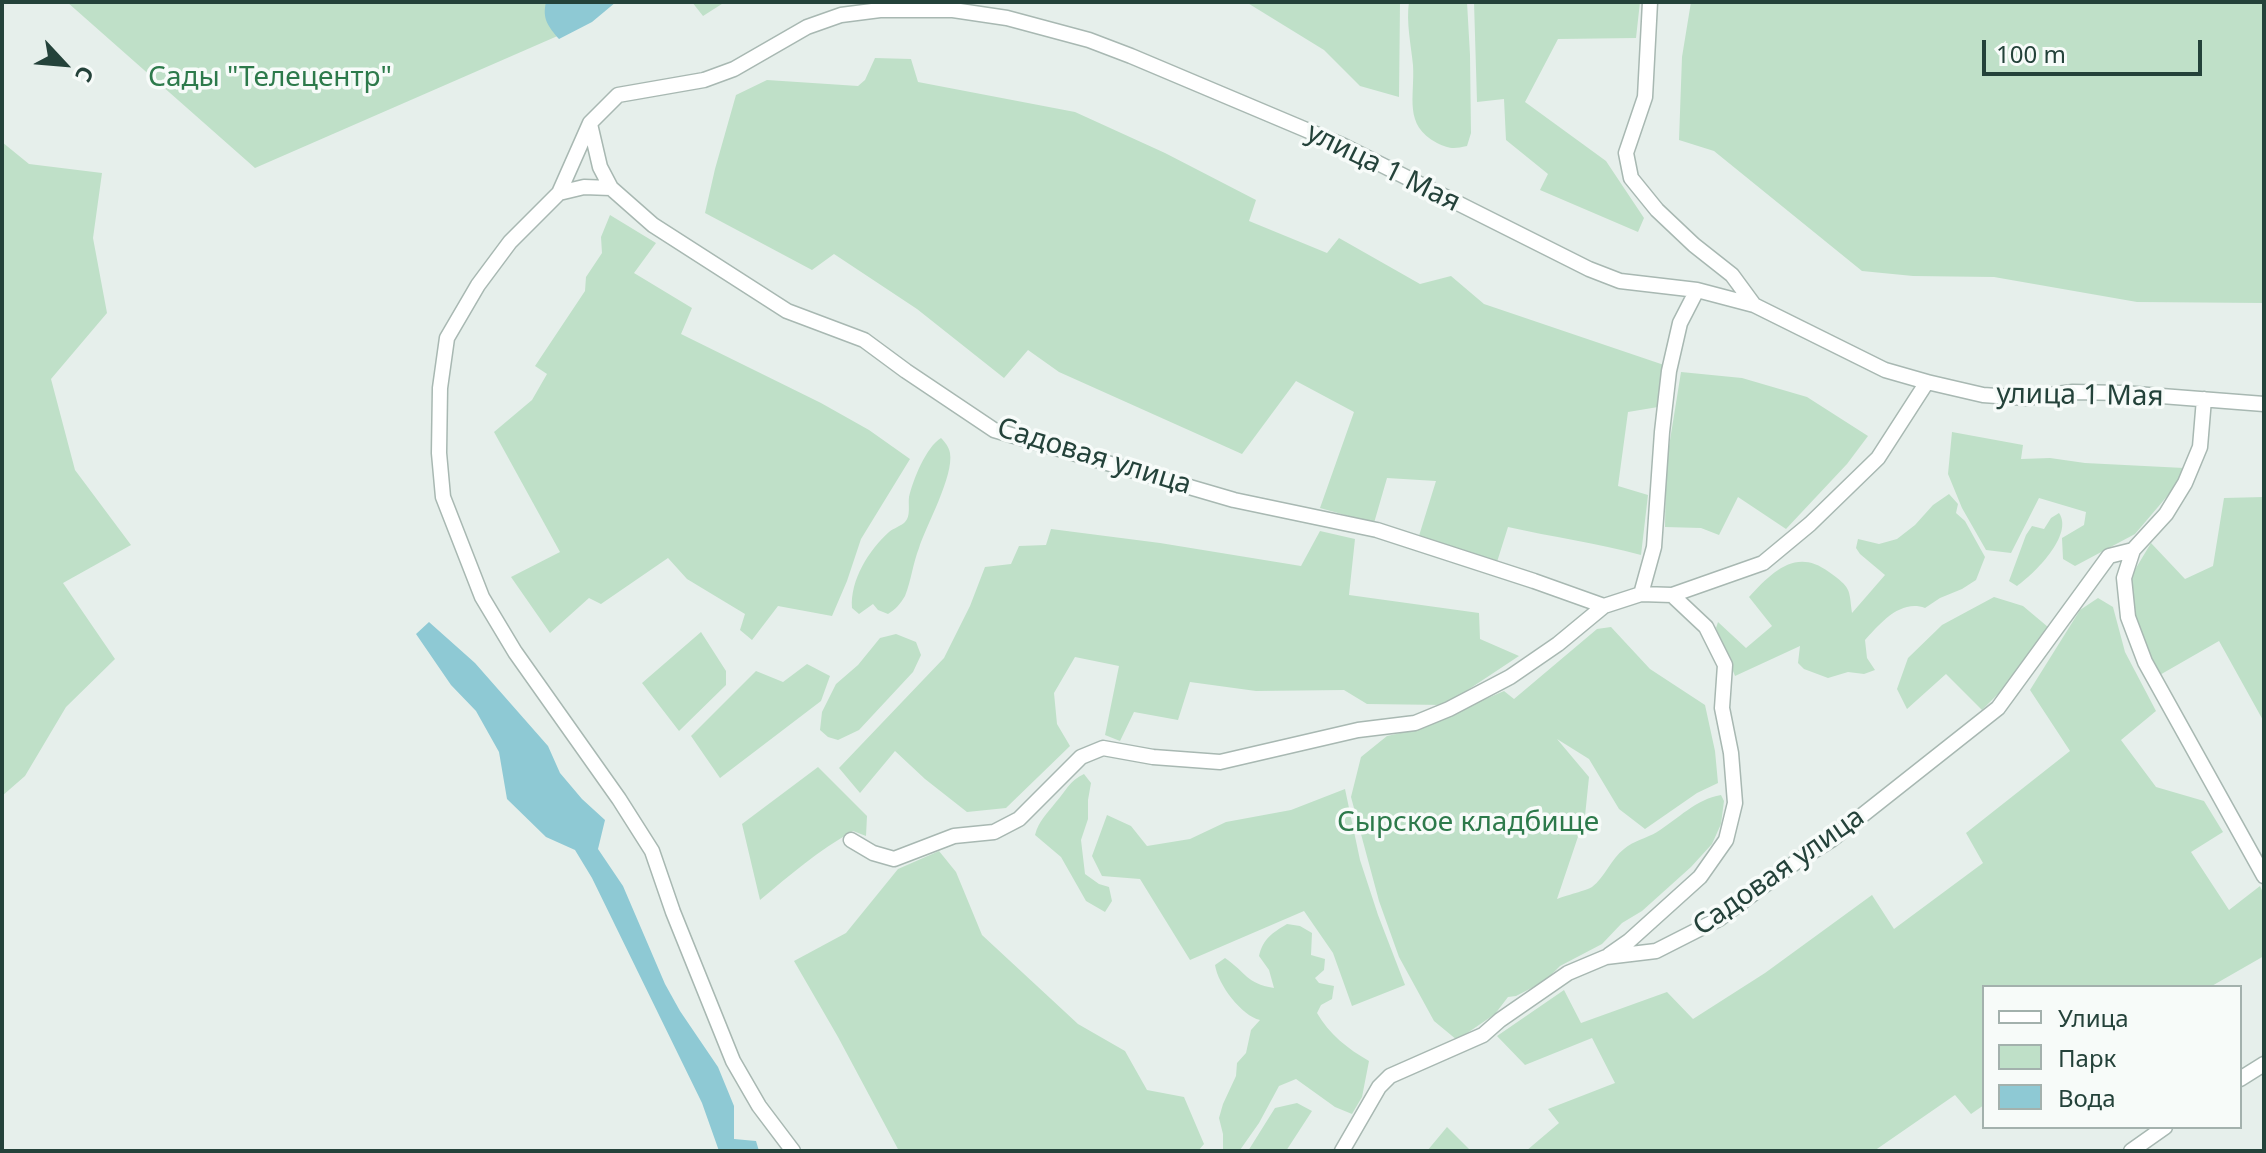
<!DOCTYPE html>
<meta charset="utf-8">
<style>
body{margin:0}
#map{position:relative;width:2266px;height:1153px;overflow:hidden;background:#e6efeb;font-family:"Noto Sans",sans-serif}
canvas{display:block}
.frame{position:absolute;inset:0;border:4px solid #24423a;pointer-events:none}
.legend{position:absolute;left:1982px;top:985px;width:260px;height:144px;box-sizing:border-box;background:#f7fbf9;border:2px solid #a3b1ad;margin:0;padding:10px 14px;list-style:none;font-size:24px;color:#24423a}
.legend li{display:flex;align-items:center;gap:16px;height:40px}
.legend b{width:40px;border:2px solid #a3b1ad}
.north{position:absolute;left:24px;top:24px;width:80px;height:80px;-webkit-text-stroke:6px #f7fbf9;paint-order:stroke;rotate:116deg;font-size:22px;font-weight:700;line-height:32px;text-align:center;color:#24423a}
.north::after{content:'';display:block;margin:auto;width:28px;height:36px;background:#24423a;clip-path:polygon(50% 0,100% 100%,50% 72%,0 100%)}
.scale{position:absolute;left:1982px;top:40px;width:220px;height:36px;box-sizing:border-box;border:4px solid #24423a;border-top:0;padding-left:10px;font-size:24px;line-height:28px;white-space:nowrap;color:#24423a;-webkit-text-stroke:6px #f7fbf9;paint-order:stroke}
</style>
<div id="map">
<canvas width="2266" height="1153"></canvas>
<div class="frame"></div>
<ul class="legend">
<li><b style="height:10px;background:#fff"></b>Улица</li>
<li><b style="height:22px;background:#bfe0c8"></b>Парк</li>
<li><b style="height:22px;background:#8ec9d4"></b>Вода</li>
</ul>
<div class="north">С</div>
<div class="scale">100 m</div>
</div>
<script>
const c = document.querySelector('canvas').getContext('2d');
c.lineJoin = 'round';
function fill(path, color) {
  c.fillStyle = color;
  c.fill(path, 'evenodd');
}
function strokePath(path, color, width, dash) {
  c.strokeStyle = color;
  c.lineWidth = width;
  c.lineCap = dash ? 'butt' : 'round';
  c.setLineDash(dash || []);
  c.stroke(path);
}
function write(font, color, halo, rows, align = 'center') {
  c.font = font + ' "Noto Sans",sans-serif';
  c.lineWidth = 7;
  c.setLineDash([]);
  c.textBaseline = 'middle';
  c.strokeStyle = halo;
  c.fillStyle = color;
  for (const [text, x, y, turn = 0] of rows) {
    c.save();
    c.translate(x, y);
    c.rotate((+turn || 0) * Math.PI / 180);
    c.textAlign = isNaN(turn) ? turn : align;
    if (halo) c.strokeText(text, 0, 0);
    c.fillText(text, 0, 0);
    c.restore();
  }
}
fill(new Path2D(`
 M 67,2 L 595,2 L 569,31 L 255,168 Z
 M 692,2 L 725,2 L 703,16 Z
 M 1246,2 L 1400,2 L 1399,97 L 1360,86 L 1324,50 Z
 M 1409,2 L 1467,2 L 1470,55 L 1471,133 L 1467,146 C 1454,149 1449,149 1437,143 C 1403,125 1415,97 1413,65 C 1411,45 1406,22 1409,2 Z
 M 1474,2 L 1640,2 L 1636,38 L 1558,39 L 1525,102 L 1606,161 L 1644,218 L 1638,232 L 1540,190 L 1548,174 L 1506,140 L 1504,99 L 1477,102 Z
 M 1691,2 L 2264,2 L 2264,303 L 2137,302 L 1994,277 L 1913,276 L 1862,271 L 1714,151 L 1679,140 L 1682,57 Z
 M 875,58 L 911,59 L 918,82 L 1075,112 L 1165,153 L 1256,200 L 1249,221 L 1327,253 L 1339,238 L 1420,284 L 1451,276 L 1484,304 L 1664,365 L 1658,407 L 1628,412 L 1618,486 L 1648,495 L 1641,555 C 1597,543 1552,537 1508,527 L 1497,562 L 1418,539 L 1436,481 L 1387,478 L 1374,523 L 1320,508 L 1354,412 L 1296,381 L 1242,454 L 1059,372 L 1028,350 L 1004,378 L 917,309 L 834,254 L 812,270 L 705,213 L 715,169 L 736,95 L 767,80 L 858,86 L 865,80 Z
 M 2,142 L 29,164 L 102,173 L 93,238 L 107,313 L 51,379 L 75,470 L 131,545 L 63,583 L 115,659 L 66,707 L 25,776 L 2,796 Z
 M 610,215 L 656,243 L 634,273 L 692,308 L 681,334 L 821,403 L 869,430 L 910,459 L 861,539 L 847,581 L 832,616 L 778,606 L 752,640 L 740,630 L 745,614 L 687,579 L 668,558 L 601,604 L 589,598 L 550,633 L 511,577 L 560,552 L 494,432 L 532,400 L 547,374 L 535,366 L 585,291 L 586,277 L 602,253 L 601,237 Z
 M 1681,372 L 1742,378 L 1807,397 L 1868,436 L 1847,464 L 1786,529 L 1738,497 L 1719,535 L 1701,528 L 1665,527 L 1666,465 Z
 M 1952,432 L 2023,445 L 2021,459 L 2050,458 L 2085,463 L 2184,468 L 2175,487 L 2135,534 L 2075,566 L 2063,559 L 2062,538 L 2084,525 L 2086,512 L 2039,498 L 2011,553 L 1986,550 L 1962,508 L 1948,474 Z
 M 941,438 C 945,442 949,447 950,453 C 954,476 926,526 919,548 C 913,563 911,581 905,596 C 901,603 895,610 888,614 L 878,610 L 873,604 L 859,614 L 852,608 C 850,580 869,550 889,532 C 894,528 901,526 905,522 C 911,516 908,505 909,497 C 913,480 926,447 941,438 Z
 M 1949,494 L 1958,504 L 1956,513 L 1965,521 L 1985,557 L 1976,580 L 1962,589 L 1940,598 L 1925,608 C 1900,599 1880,624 1865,640 L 1867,658 L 1875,670 L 1864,674 L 1848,672 L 1828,678 L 1804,669 L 1798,663 L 1800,646 L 1735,676 L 1716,628 L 1718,622 L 1746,648 L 1772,626 L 1749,597 C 1772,572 1796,547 1829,572 C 1851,588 1849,588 1852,613 L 1885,575 L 1860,554 L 1856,548 L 1858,539 L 1879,544 L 1897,539 L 1915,525 L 1933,505 Z
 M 2264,497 L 2264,722 L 2219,641 L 2158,676 L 2131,610 L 2130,578 L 2151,543 L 2185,579 L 2213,566 L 2224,498 Z
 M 2059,513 C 2074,535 2034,574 2017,586 L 2009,581 L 2026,535 L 2032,526 L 2044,529 L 2051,518 Z
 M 1051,529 L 1160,543 L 1301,566 L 1320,531 L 1355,539 L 1349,595 L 1479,613 L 1480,639 L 1519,656 L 1445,705 L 1367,704 L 1344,690 L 1256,691 L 1190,682 L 1178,720 L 1134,712 L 1120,741 L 1105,735 L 1119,666 L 1075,657 L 1054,693 L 1057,724 L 1070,746 L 1006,808 L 967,812 L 925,779 L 895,751 L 860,793 L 839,768 L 944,658 L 970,606 L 985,567 L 1011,564 L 1019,546 L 1046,545 Z
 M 1994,597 L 2023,606 L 2048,627 L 2004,688 L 1982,710 L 1946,674 L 1907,709 L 1897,689 L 1908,658 L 1942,625 Z
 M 2098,598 L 2113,607 L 2125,652 L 2156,711 L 2121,740 L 2156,787 L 2204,801 L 2223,832 L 2191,852 L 2229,910 L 2260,886 L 2264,895 L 2264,956 L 2210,987 L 1984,987 L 1984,1105 L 1971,1114 L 1955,1095 L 1874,1151 L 1526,1151 L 1559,1123 L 1548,1109 L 1615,1083 L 1592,1038 L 1525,1065 L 1497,1036 L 1564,990 L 1581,1023 L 1667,992 L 1693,1019 L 1765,973 L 1872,895 L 1894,929 L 1983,863 L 1966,833 L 2070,751 L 2030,690 L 2080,610 Z
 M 1611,627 L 1650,669 L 1705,705 L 1715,751 L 1718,783 L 1697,793 L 1645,829 L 1619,809 L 1589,759 L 1557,739 L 1589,777 L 1585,816 L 1557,899 C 1564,896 1588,890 1592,887 C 1605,877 1611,859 1624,849 C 1633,841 1647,838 1657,832 C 1678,819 1696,799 1721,795 L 1724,801 L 1721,824 L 1712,844 L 1691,867 L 1642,911 L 1622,923 L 1602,944 L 1560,966 L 1545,981 L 1516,996 L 1508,997 L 1495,1014 L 1457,1040 L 1434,1021 L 1399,957 L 1379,901 L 1351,797 L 1361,757 L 1387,736 L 1414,730 L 1504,691 L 1514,699 L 1597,629 Z
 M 701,632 L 726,671 L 726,685 L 679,731 L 642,683 Z
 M 896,634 L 916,642 L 921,655 L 913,672 L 859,730 L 838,740 L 828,737 L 820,730 L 822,712 L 836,684 L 858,665 L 880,638 Z
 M 807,664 L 830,676 L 821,701 L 720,778 L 691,736 L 756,671 L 783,682 Z
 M 818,767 L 867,816 L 866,836 L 853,831 C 819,850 790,875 760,900 L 742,824 Z
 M 1084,774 L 1091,783 L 1088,800 L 1088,819 L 1081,840 L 1085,874 L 1099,884 L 1109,887 L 1112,901 L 1105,912 L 1086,901 L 1061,857 L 1035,835 C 1039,820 1047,814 1056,802 C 1066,791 1069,781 1084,774 Z
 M 1345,789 L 1360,860 L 1378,915 L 1405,985 L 1352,1006 L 1333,953 L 1304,911 L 1190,960 L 1140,879 L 1102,876 L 1092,856 L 1107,815 L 1131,826 L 1147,846 L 1190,839 L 1226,822 L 1291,810 Z
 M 939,851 L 956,872 L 982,935 L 1078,1024 L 1125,1051 L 1147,1090 L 1184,1097 L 1204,1144 L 1198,1151 L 899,1151 L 838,1037 L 794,961 L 846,933 L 898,869 Z
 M 1287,924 L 1300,926 L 1312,933 L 1311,955 L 1325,959 L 1324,970 L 1315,978 L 1319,983 L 1334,986 L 1332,999 L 1321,1005 L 1317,1013 C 1329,1034 1348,1049 1369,1061 L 1362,1097 L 1352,1114 L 1335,1107 L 1296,1079 L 1279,1086 L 1259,1123 L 1240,1150 L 1223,1151 L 1223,1134 L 1219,1118 L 1223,1104 L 1236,1076 L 1237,1063 L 1246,1053 L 1251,1030 L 1260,1020 C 1242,1016 1218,985 1215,965 L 1225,958 C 1247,973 1245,983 1274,988 L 1269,970 L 1259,956 C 1263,939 1272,933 1287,924 Z
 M 1297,1103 L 1312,1111 L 1286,1151 L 1248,1151 L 1275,1108 Z
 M 1447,1127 L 1471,1151 L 1427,1151 Z`), '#bfe0c8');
fill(new Path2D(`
 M 546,2 L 616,2 L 592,22 L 559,39 C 548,26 542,19 546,2 Z
 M 429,622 L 475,663 L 548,746 L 560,773 L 582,799 L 605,820 L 598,849 L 623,886 L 665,984 L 680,1011 L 718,1067 L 734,1106 L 734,1139 L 756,1141 L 759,1151 L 719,1151 L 702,1103 L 592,878 L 575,850 L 546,837 L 507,799 L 499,752 L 476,711 L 451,685 L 416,634 Z`), '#8ec9d4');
const minor = new Path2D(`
 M 1650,2 L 1645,97 L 1626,153 L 1631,178 L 1657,210 L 1694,245 L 1732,275 L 1754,305
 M 590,124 L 600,167 L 611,188 L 653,225 L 787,311 L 864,340 L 906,371 L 994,430 L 1234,500 L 1377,530 L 1534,581 L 1604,606
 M 611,188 L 584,187 L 559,193 L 510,242 L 478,285 L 447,338 L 440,388 L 439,453 L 443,497 L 482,597 L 515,652 L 619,799 L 652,851 L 673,912 L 733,1061 L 759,1106 L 793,1151
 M 559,193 L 590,123 L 618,95 L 704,80 L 734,69 L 807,27 L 841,15 L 880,10 L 953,10 L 1007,18 L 1089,40 L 1131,56 L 1342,145 L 1589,269 L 1620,281 L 1697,290 L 1754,305 L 1885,370 L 1927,382 L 1983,395 L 2025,398 L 2073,392 L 2123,393 L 2264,404
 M 2133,550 L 2124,578 L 2128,617 L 2145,662 L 2264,876
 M 1641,594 L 1654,547 L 1662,432 L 1669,371 L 1680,323 L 1697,290
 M 851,840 L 873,853 L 894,859 L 954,836 L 994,832 L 1019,819 L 1081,757 L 1103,748 L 1153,757 L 1220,762 L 1358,730 L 1415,723 L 1449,709 L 1510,677 L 1558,644 L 1604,606 L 1641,594 L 1672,595 L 1763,563 L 1810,524 L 1878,458 L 1927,382
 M 1609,955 L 1629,941 L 1700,877 L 1726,840 L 1735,803 L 1731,753 L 1722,708 L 1725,665 L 1706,627 L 1672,595
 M 2240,1079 L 2264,1064
 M 1342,1151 L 1379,1087 L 1390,1076 L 1483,1035 L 1500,1020 L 1568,973 L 1606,957 L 1656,951 L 1719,919 L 1796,862 L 1831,840 L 1998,708 L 2109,556 L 2133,550 L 2166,514 L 2185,483 L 2200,447 L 2204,399
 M 2131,1151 L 2165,1127`);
strokePath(minor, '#a8b8b2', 17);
strokePath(minor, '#fff', 14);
write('28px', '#2d7a4b', '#f7fbf9', [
 ["Сады \"Телецентр\"",270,78],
 ["Сырское кладбище",1468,823]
]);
write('28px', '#24423a', '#f7fbf9', [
 ["улица 1 Мая",1383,168,26],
 ["улица 1 Мая",2080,396,1],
 ["Садовая улица",1094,457,17],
 ["Садовая улица",1779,872,-35]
]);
</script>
